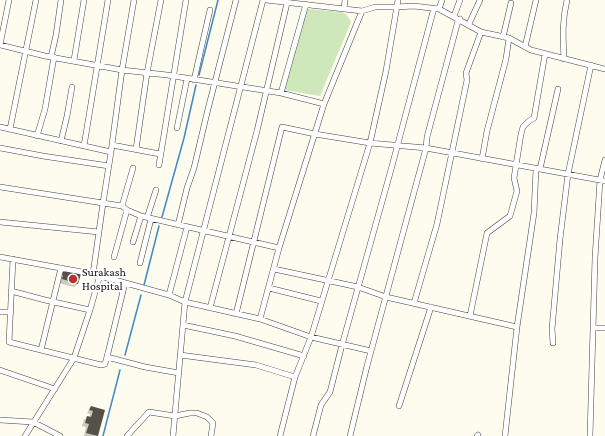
<!DOCTYPE html>
<style>
body{margin:0}
canvas{display:block;background:#fefcef}
</style>
<canvas width="605" height="436"></canvas>
<script>
const c = document.querySelector('canvas').getContext('2d');
c.lineJoin = 'round';
function fill(path, color) {
  c.fillStyle = color;
  c.fill(path, 'evenodd');
}
function strokePath(path, color, width, dash) {
  c.strokeStyle = color;
  c.lineWidth = width;
  c.lineCap = dash ? 'butt' : 'round';
  c.setLineDash(dash || []);
  c.stroke(path);
}
function write(font, color, halo, rows, align = 'center') {
  c.font = font + ' "Crimson Pro",serif';
  c.lineWidth = 4;
  c.setLineDash([]);
  c.textBaseline = 'middle';
  c.strokeStyle = halo;
  c.fillStyle = color;
  for (const [text, x, y, turn = 0] of rows) {
    c.save();
    c.translate(x, y);
    c.rotate((+turn || 0) * Math.PI / 180);
    c.textAlign = isNaN(turn) ? turn : align;
    if (halo) c.strokeText(text, 0, 0);
    c.fillText(text, 0, 0);
    c.restore();
  }
}
fill(new Path2D(`
 M 307,9 L 341,12 L 346,14 L 351,22 L 320,96 L 284,90 Z`), '#cee7bb');
fill(new Path2D(`
 M 65,270 L 78,284 L 74,287 L 59,283 L 59,276 Z
 M 91,407 L 104,411 L 97,436 L 84,436 L 86,427 L 82,426 L 84,420 L 87,417 L 89,418 L 90,414 L 87,413 Z`), '#0003');
strokePath(new Path2D(`
 M 199,75 L 218,0
 M 162,217 L 184,138 L 196,85
 M 144,285 L 159,226
 M 125,355 L 141,295
 M 103,436 L 120,370`), '#4287c5', 1.5);
fill(new Path2D(`
 M 65,269 L 81,274 L 78,284 L 62,279 L 63,275 L 61,275 L 62,272 L 64,272 Z
 M 91,406 L 105,410 L 98,436 L 86,433 L 89,424 L 85,423 L 87,416 L 91,417 L 93,411 L 89,410 Z`), '#56504b');
const minor = new Path2D(`
 M 266,0 L 362,11 L 375,7 L 396,7 L 414,6 L 439,9 L 481,32 L 509,38 L 531,50 L 605,69
 M 344,9 L 345,0
 M 439,9 L 442,0
 M 454,16 L 460,0
 M 469,24 L 480,0
 M 503,37 L 511,3
 M 0,45 L 45,56 L 122,70 L 167,75 L 281,93 L 324,104
 M 0,45 L 9,0
 M 525,47 L 536,0
 M 51,57 L 56,35 L 61,0
 M 564,59 C 563,37 562,21 567,0
 M 74,60 L 84,0
 M 194,80 L 210,10
 M 281,93 L 306,4
 M 0,127 L 111,152
 M 177,128 L 187,79
 M 10,129 L 36,0
 M 37,136 L 45,109 L 54,57
 M 61,141 L 67,116 L 72,87
 M 112,145 L 160,154
 M 84,146 L 108,0
 M 0,148 L 43,156 L 109,166
 M 136,149 L 147,73 L 161,0
 M 482,159 L 487,131 L 506,59 L 509,38
 M 159,165 L 186,0
 M 540,169 L 558,89
 M 0,187 L 103,203 L 111,152 L 122,70 L 134,0
 M 122,206 L 133,168
 M 147,218 L 156,190
 M 0,222 L 99,232
 M 178,225 L 187,188 L 194,168 L 207,113 L 236,0
 M 133,242 L 141,216
 M 0,257 L 93,274 L 169,295 L 185,302 L 260,319 L 311,337 L 371,351
 M 114,257 L 127,210
 M 13,259 L 9,342 L 101,365 L 105,364 L 108,353 L 125,283
 M 140,263 L 151,219
 M 274,269 L 358,287 L 386,297 L 517,327
 M 93,274 L 103,203 L 122,206 L 127,210 L 141,216 L 279,248
 M 269,288 L 321,301
 M 11,291 L 45,300 L 90,310
 M 169,295 L 187,227
 M 414,303 L 437,224 L 467,80 L 466,73 L 481,32
 M 210,308 L 257,131 L 287,3
 M 0,312 L 11,312
 M 236,314 L 282,127 L 315,134 L 370,143 L 426,148 L 605,181
 M 470,316 L 487,233 L 510,216 L 517,191 L 514,178 L 521,134 L 523,127 L 529,121 L 534,118 L 545,54
 M 260,319 L 279,248 L 324,104 L 362,11
 M 183,325 L 235,336 L 304,356
 M 593,328 L 605,328
 M 553,343 L 552,329 L 560,239 L 568,174 L 591,65
 M 41,350 L 61,268
 M 180,355 L 256,365 L 295,377
 M 107,357 L 145,367 L 179,373
 M 0,370 L 55,389
 M 399,406 L 431,307
 M 0,420 L 33,422 L 60,436
 M 25,436 L 74,358 L 90,310 L 100,275
 M 127,436 L 149,412 L 175,416 L 190,413 L 197,413 L 207,417 L 213,423 L 211,436
 M 173,436 L 185,302 L 263,0
 M 280,436 L 295,377 L 311,337 L 370,143 L 386,71 L 398,0
 M 313,436 L 321,405 L 330,392 L 342,345 L 392,166 L 434,8
 M 350,436 L 367,366 L 426,148 L 427,137 L 458,21 L 460,19
 M 477,436 L 478,435
 M 505,436 L 517,327 L 534,213 L 536,169
 M 590,436 L 595,258 L 600,180 L 605,160`);
strokePath(minor, '#414141', 6);
strokePath(minor, '#fff', 5);
for (const [x, y, r, color] of [
 [73,279,5,"#b6322e"]
]) {
  const dot = new Path2D();
  dot.arc(x, y, r, 0, 2 * Math.PI);
  c.fillStyle = color;
  c.fill(dot);
  strokePath(dot, '#fff', 1.5);
}
write('12px', '#0e0e0e', '#fff', [
 ["Surakash",82,272],
 ["Hospital",82,286]
], 'left');
</script>
